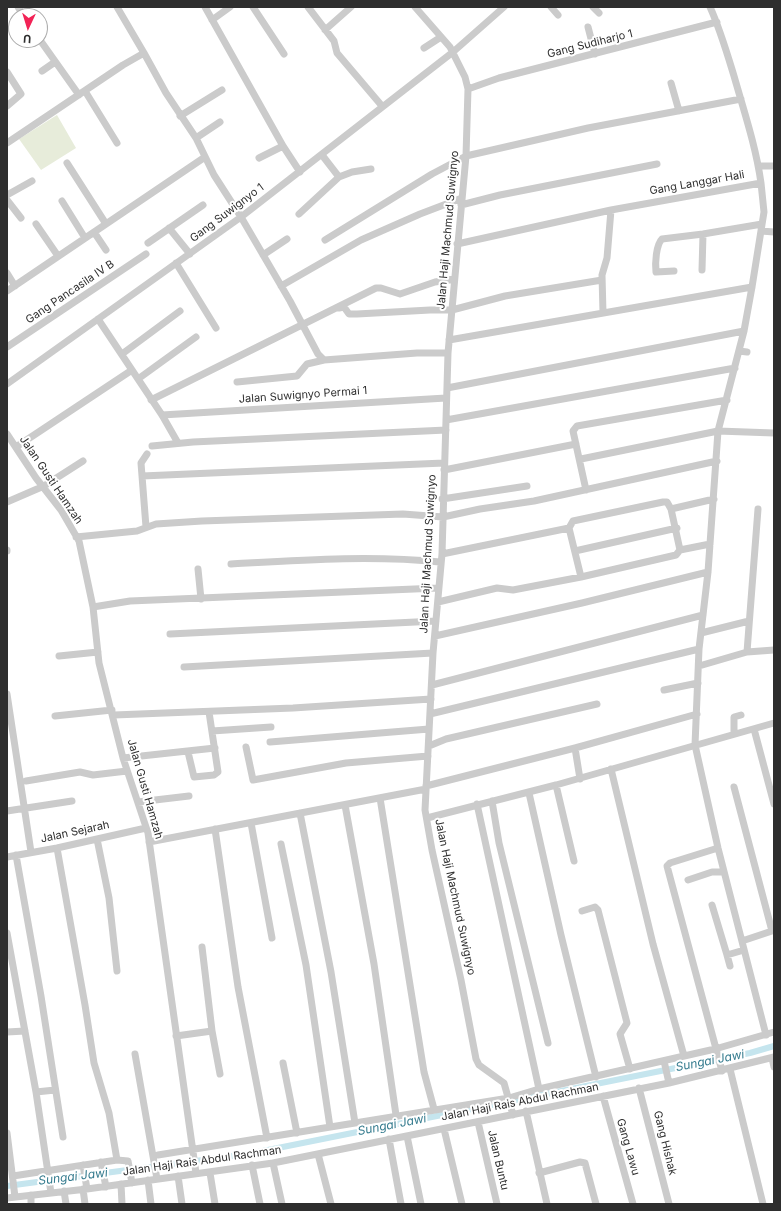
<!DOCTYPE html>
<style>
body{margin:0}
#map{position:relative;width:781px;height:1211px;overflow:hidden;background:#fff;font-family:Inter,sans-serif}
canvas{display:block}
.frame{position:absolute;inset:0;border:8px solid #2e2e2e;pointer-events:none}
.north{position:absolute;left:8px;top:8px;width:40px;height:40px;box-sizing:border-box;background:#fff;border:1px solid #ababab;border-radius:50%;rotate:184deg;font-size:11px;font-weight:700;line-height:16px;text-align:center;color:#2e2e2e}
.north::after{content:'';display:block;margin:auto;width:14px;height:18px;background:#f22356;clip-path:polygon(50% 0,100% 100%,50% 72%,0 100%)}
</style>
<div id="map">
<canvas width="781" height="1211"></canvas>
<div class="frame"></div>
<div class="north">U</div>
</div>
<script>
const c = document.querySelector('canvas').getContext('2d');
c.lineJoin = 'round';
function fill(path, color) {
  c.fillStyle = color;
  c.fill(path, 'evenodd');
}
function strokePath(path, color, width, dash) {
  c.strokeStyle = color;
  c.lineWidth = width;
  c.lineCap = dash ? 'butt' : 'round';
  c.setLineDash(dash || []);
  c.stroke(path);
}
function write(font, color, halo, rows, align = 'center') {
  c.font = font + ' Inter,sans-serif';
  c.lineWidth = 4;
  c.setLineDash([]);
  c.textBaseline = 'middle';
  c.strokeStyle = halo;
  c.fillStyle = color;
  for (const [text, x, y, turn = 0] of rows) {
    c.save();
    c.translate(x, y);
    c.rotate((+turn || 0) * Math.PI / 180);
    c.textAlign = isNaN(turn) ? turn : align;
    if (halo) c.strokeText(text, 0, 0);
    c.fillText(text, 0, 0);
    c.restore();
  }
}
fill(new Path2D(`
 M 57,115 L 76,148 L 41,170 L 19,139 Z`), '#e7ecda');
strokePath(new Path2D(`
 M 7,1186 L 248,1154 L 750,1053 L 774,1046`), '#c5e5ee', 6);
strokePath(new Path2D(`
 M 18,7 L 24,16
 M 117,7 L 144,53
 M 205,7 L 283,146 L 300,172
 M 253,7 L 284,54
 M 308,7 L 334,41 L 337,53 L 382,106
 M 415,7 L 450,47 L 465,77 L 468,89 L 466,156 L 448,353 L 442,554 L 433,653 L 425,810 L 432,850 L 461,980 L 476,1059 L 479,1065 L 504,1083 L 513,1115
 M 551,7 L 558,15
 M 593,7 L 599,13
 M 212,20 L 230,7
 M 588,27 L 595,54
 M 325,30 L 351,7
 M 40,40 L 79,95
 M 424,48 L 441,37
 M 42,71 L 55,62
 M 7,72 L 21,94 L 7,106
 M 671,83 L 679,111
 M 468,89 L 499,78 L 717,22
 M 85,91 L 117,143
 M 180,116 L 222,90
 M 196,138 L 220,122
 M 7,143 L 123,65 L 144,53 L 166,93 L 196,138 L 214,175 L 241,217 L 290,301 L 318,354 L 324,360 L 417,353 L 448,353
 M 322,155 L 339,177 L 352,172 L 371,169
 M 259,158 L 283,146
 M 67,163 L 106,224
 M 759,166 L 774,166
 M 761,183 L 764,212 L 752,287 L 744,331 L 718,431 L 708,572 L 699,649 L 695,745 L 718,848 L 766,1035
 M 7,195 L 32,181
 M 7,200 L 21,218
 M 62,201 L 85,238
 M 461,205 L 500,195 L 657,164
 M 299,214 L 339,177
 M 36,224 L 58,256
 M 169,228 L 190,254
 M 761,231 L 774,232
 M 94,232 L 106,250
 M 325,240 L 432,174 L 466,156 L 588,128 L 741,99
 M 148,243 L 203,205
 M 457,244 L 611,210 L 761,183 C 756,147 744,111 734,76 C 727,53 720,29 710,7
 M 263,255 L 287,239
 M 176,263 L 216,328
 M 702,270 L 703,234
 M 674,271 L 656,272 C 655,263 656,245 662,239 L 703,234 L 762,224
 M 7,273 L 15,286
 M 281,286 L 361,240 L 420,214 L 462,198
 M 7,291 L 205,157
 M 339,308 L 344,307 L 349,314 L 357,314 L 430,310 L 452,310 L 505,296 L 602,280
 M 603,313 L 602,275 L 607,258 L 611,210
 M 98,319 L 162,415 L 178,443
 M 449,340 L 752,287
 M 7,347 L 146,254
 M 739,351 L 747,352
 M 122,354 L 180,311
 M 138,379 L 196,337
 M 237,382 L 297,376 L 307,364 L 324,360
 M 7,384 L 241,217 L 453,52 L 504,7
 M 447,388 L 744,331
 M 151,400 L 376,288 L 381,288 L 400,294 L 435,282 L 454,279
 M 162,415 L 446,398
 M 446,420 L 735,368
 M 7,434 L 36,478 L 61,510 L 79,541 L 93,607 L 99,663 L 123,758 L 148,833 L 196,1173
 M 152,446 L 193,442 L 446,430
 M 16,447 L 132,370
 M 581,459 L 718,431 L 774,433
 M 444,470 L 576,444
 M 142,476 L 444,463
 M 586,490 L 573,431 L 577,426 L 727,400
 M 442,499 L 527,486
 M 7,502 L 44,486 L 83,461
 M 146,527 L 141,463 L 147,454
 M 569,528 L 581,577
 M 76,537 L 137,531 L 156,524 L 202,521 L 403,514 L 443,517 L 480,509 L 534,501 L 717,461
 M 680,550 L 710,544
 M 7,551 L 7,550
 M 575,551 L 677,528
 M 442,554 L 569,528 L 573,521 L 663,502 L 667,502 L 671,509 L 714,499
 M 231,564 C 301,560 371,555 440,562
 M 198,569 L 201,599
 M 438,602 L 497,588 L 513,590 L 581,577 L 676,555 L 680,550 L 671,509
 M 93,607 L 130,601 L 438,588
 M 701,633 L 749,621
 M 170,634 L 436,621
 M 435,636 L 582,603 L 708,572
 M 747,652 L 758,509
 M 59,656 L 98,652
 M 699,666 L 747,652 L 774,650
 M 184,667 L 433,653
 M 432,685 L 703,615
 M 664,690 L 698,683
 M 7,694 L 31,852
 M 430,714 L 699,649
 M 114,715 L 293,708 L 431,699
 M 55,716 L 112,710
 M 754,729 L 774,804
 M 212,731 L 271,727
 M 734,734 L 734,717 L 741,715
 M 270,742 L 429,729
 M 429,746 L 446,739 L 597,704
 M 246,747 L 253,780 L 346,763 L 428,756
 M 575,748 L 580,779
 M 188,752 L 194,777 L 214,775 L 218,772 L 209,712
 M 123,758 L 215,748
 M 611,769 L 653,944 L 684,1056
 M 26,781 L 80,772 L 93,775 L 127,771
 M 556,785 L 574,861
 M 426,786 L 575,748 L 697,714
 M 734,787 L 772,931 L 742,941
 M 529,793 L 561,935 L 596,1077
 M 380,798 L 424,1072 L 434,1109
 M 492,801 L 499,843 L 548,1043
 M 138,802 L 189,796
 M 477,804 L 539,1089
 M 345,805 L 374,964 L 396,1115
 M 7,811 L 72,801
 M 300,813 L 331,972 L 355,1123 L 509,1098 L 539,1089 L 715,1049 L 774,1032
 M 427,818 L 556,785 L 774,723
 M 251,823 L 272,938
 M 215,829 L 238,987 L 267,1138
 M 97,839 L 109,898 L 117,971
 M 149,842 L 426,789
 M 281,844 L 306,965 L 330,1127
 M 57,848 L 85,1005 L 94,1063 L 109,1113 L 117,1160 L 128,1161 L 132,1183
 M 718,848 L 670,863 L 667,866 L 722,1071
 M 16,855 L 41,996 L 63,1137
 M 7,857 L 57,848 L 146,828
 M 688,880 L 712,872 L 724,872
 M 712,905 L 727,955 L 744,950
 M 582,911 L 595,907 L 598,910 L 627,1023 L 620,1034 L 630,1069
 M 7,933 L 36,1092 L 51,1193
 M 202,947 L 212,1031 L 220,1074
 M 727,955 L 730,966
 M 7,1032 L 25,1031
 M 176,1036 L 212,1031
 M 135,1054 L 157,1179
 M 772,1058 L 774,1067
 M 664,1061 L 669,1083
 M 283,1063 L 297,1133
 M 730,1069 L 763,1204
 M 639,1088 L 669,1204
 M 36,1092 L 55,1090
 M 603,1096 L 633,1204
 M 526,1111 L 547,1204
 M 478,1122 L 497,1204
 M 444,1129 L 462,1204
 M 7,1133 L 15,1197
 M 407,1136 L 421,1204
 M 389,1139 L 401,1204
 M 318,1154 L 331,1204
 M 158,1155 L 355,1123
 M 101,1162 L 106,1187
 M 273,1163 L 282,1204
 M 83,1165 L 87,1189
 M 252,1165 L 260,1204
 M 210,1173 L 215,1204
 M 539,1173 L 580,1162 L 585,1163 L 596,1204
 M 13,1176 L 117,1160
 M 178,1176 L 182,1204
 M 148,1180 L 151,1204
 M 121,1184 L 122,1204
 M 83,1189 L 85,1204
 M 64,1191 L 66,1204
 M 31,1195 L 31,1204
 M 7,1198 L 87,1189 L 273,1163 L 669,1083 L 774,1057`), '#cbcbcb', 7);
write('11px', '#2e2e2e', '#fff', [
 ["Gang Sudiharjo 1",590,44,-14],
 ["Gang Langgar Hali",697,183,-10],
 ["Gang Suwignyo 1",227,213,-37],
 ["Jalan Haji Machmud Suwignyo",448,230,-85],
 ["Gang Pancasila IV B",70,292,-34],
 ["Jalan Suwignyo Permai 1",303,395,-4],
 ["Jalan Gusti Hamzah",51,480,56],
 ["Jalan Haji Machmud Suwignyo",428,554,-87],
 ["Jalan Gusti Hamzah",145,789,74],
 ["Jalan Sejarah",75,832,-12],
 ["Jalan Haji Machmud Suwignyo",455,897,78],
 ["Jalan Haji Rais Abdul Rachman",520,1102,-11],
 ["Gang Hishak",665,1143,76],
 ["Gang Lawu",628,1147,74],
 ["Jalan Buntu",498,1160,77],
 ["Jalan Haji Rais Abdul Rachman",202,1161,-8]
]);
write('italic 12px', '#347b8e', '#fff', [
 ["Sungai Jawi",710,1061,-11],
 ["Sungai Jawi",392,1125,-11],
 ["Sungai Jawi",73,1177,-7]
]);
</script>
